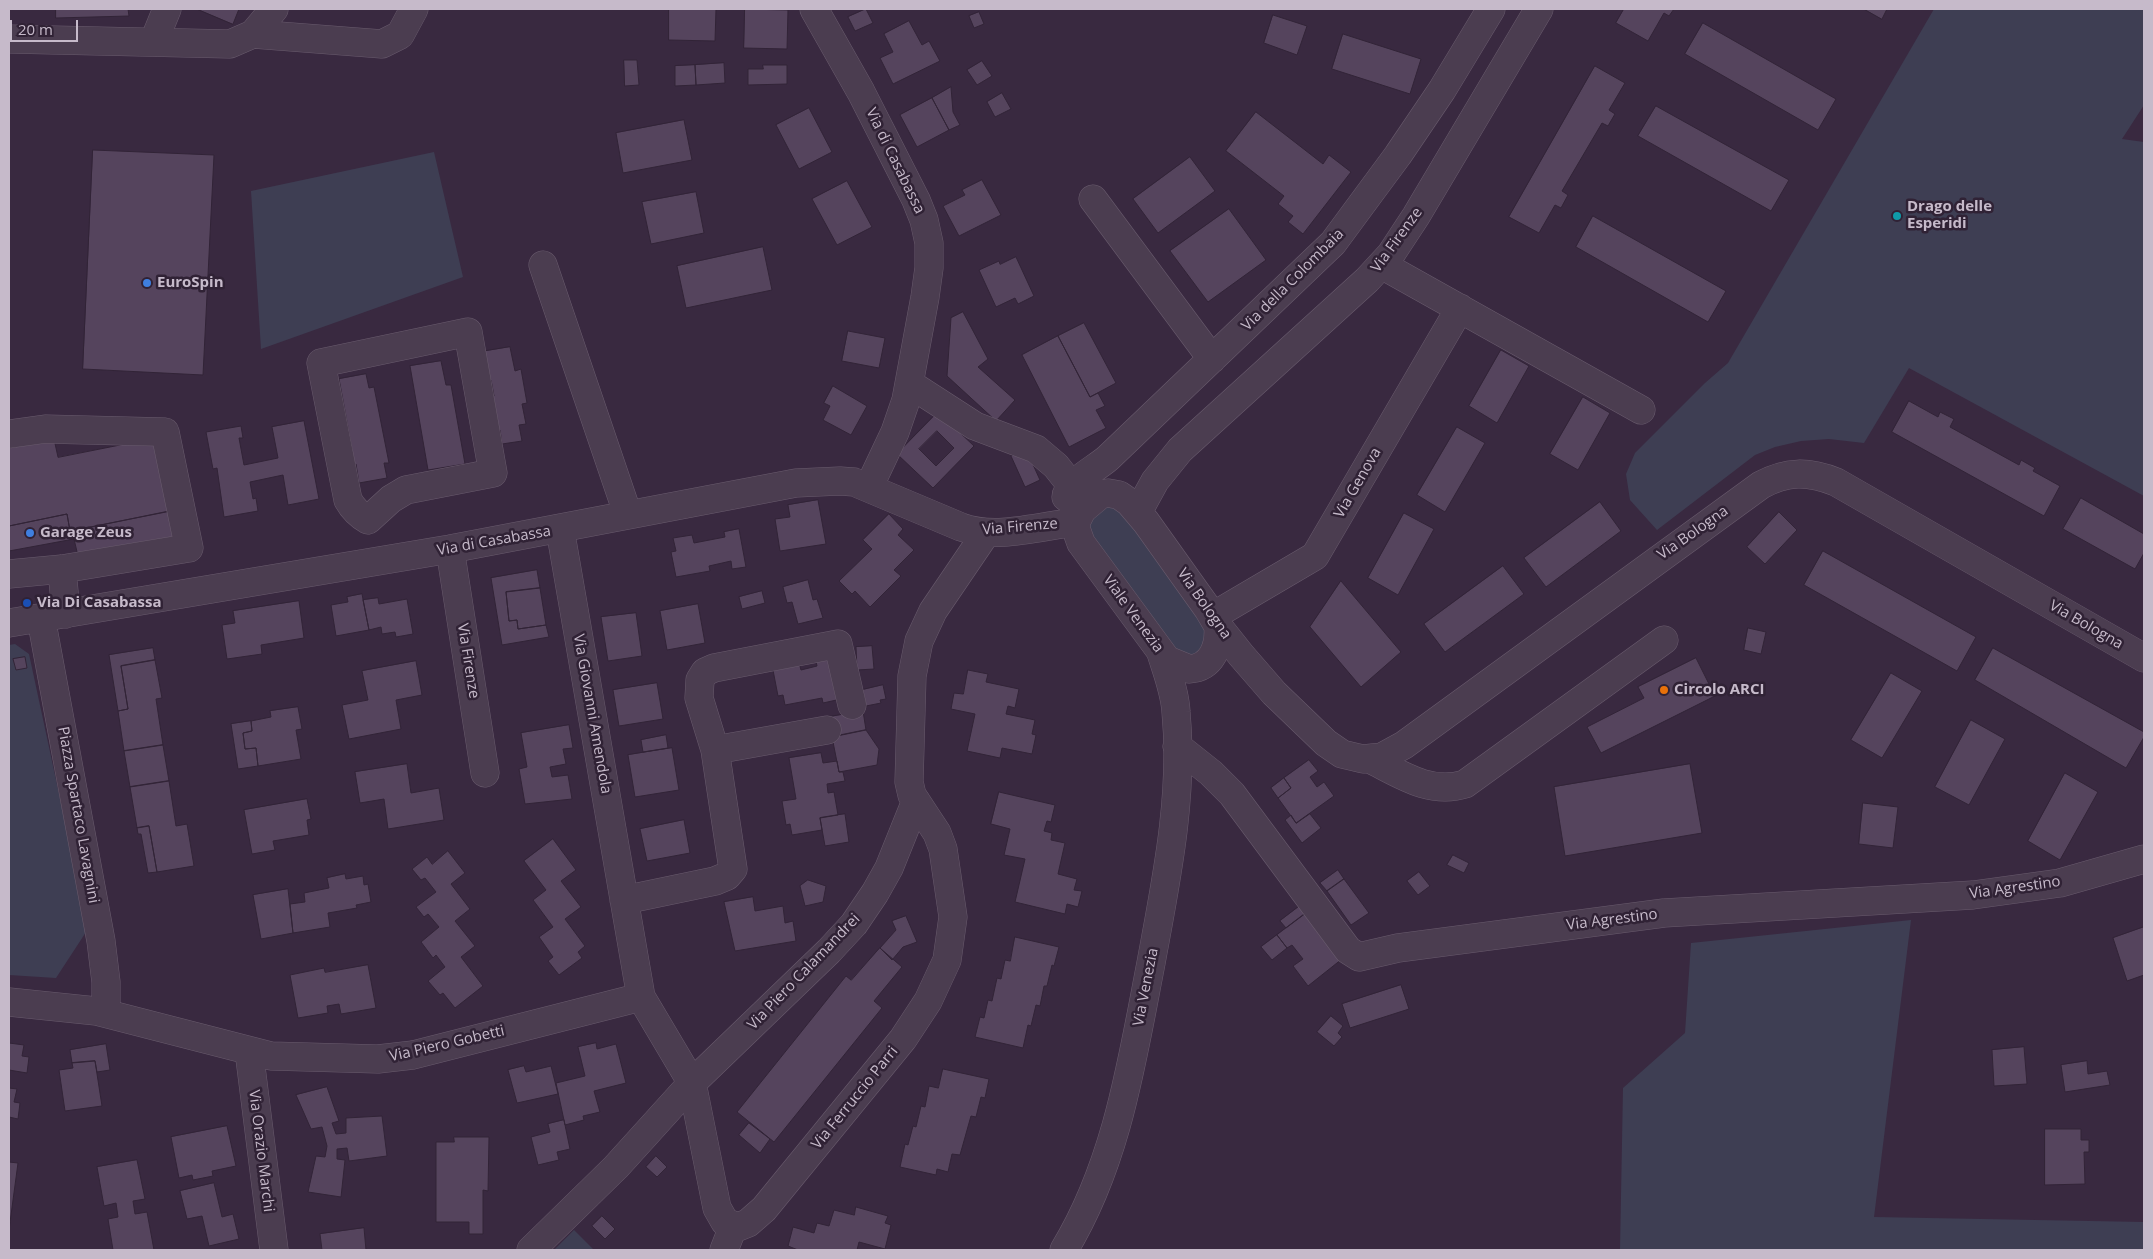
<!DOCTYPE html>
<style>
body{margin:0}
#map{position:relative;width:2153px;height:1259px;overflow:hidden;background:#392940;font-family:"Open Sans",sans-serif}
canvas{display:block}
.frame{position:absolute;inset:0;border:10px solid #c6baca;pointer-events:none}
.scale{position:absolute;left:10px;top:20px;width:68px;height:22px;box-sizing:border-box;border:2px solid #c6baca;border-top:0;padding-left:6px;font-size:15px;line-height:18px;white-space:nowrap;color:#c6baca;-webkit-text-stroke:4px #302235;paint-order:stroke}
</style>
<div id="map">
<canvas width="2153" height="1259"></canvas>
<div class="frame"></div>
<div class="scale">20 m</div>
</div>
<script>
const c = document.querySelector('canvas').getContext('2d');
c.lineJoin = 'round';
function fill(path, color) {
  c.fillStyle = color;
  c.fill(path, 'evenodd');
}
function strokePath(path, color, width, dash) {
  c.strokeStyle = color;
  c.lineWidth = width;
  c.lineCap = dash ? 'butt' : 'round';
  c.setLineDash(dash || []);
  c.stroke(path);
}
function write(font, color, halo, rows, align = 'center') {
  c.font = font + ' "Open Sans",sans-serif';
  c.lineWidth = 5;
  c.setLineDash([]);
  c.textBaseline = 'middle';
  c.strokeStyle = halo;
  c.fillStyle = color;
  for (const [text, x, y, turn = 0] of rows) {
    c.save();
    c.translate(x, y);
    c.rotate((+turn || 0) * Math.PI / 180);
    c.textAlign = isNaN(turn) ? turn : align;
    if (halo) c.strokeText(text, 0, 0);
    c.fillText(text, 0, 0);
    c.restore();
  }
}
fill(new Path2D(`
 M 1934,9 L 2144,9 L 2144,105 L 2122,139 L 2144,142 L 2144,496 L 1909,368 L 1864,443 L 1829,439 L 1801,441 L 1775,447 L 1755,455 L 1657,530 L 1630,500 L 1626,474 L 1635,453 L 1705,383 L 1728,363 Z
 M 434,152 L 463,277 L 261,349 L 251,191 Z
 M 1113,506 L 1121,509 L 1211,630 L 1198,656 L 1180,656 L 1087,533 L 1090,517 L 1103,507 Z
 M 15,644 L 29,654 L 88,929 L 56,978 L 9,975 L 9,645 Z
 M 1911,920 L 1874,1217 L 2144,1222 L 2144,1250 L 1620,1250 L 1623,1088 L 1685,1033 L 1691,943 Z
 M 574,1230 L 594,1250 L 553,1250 L 554,1250 Z`), '#3e3e53');
const building = new Path2D(`
 M 56,9 L 128,9 L 129,16 L 56,18 Z
 M 197,9 L 239,9 L 233,24 Z
 M 669,9 L 716,9 L 715,41 L 669,40 Z
 M 745,9 L 788,10 L 787,49 L 744,48 Z
 M 866,9 L 873,23 L 855,31 L 848,17 Z
 M 1624,9 L 1674,9 L 1669,16 L 1664,13 L 1648,41 L 1616,23 Z
 M 1864,9 L 1887,9 L 1882,19 Z
 M 979,12 L 984,24 L 974,28 L 969,16 Z
 M 1273,15 L 1307,26 L 1297,55 L 1264,43 Z
 M 909,21 L 922,45 L 929,41 L 940,61 L 893,84 L 880,58 L 893,52 L 884,34 Z
 M 1703,23 L 1836,99 L 1818,130 L 1685,54 Z
 M 1343,34 L 1421,59 L 1410,94 L 1332,69 Z
 M 624,60 L 637,60 L 639,85 L 625,86 Z
 M 982,61 L 992,76 L 977,85 L 967,70 Z
 M 724,63 L 725,83 L 696,85 L 695,65 Z
 M 695,65 L 696,85 L 675,86 L 675,66 Z
 M 763,65 L 787,65 L 787,84 L 748,85 L 748,69 L 763,69 Z
 M 1595,66 L 1625,83 L 1609,110 L 1615,114 L 1608,126 L 1602,123 L 1562,191 L 1568,195 L 1561,208 L 1555,205 L 1539,233 L 1509,217 Z
 M 951,87 L 953,112 L 960,125 L 949,130 L 932,98 Z
 M 1002,93 L 1011,109 L 995,117 L 987,102 Z
 M 932,98 L 949,130 L 917,147 L 900,115 Z
 M 1656,106 L 1789,180 L 1771,211 L 1638,136 Z
 M 809,108 L 832,152 L 799,169 L 776,125 Z
 M 1256,112 L 1323,164 L 1329,155 L 1351,172 L 1303,234 L 1288,222 L 1293,216 L 1278,204 L 1284,196 L 1226,151 Z
 M 684,120 L 692,160 L 623,173 L 616,133 Z
 M 93,150 L 214,155 L 203,375 L 83,369 Z
 M 1190,157 L 1215,191 L 1158,233 L 1133,199 Z
 M 982,180 L 1001,215 L 959,236 L 943,206 L 965,195 L 962,190 Z
 M 847,181 L 872,227 L 837,245 L 812,199 Z
 M 696,192 L 704,233 L 651,244 L 642,202 Z
 M 1229,209 L 1266,260 L 1208,302 L 1170,251 Z
 M 1593,216 L 1726,291 L 1708,322 L 1576,247 Z
 M 763,247 L 772,290 L 686,308 L 677,266 Z
 M 1016,257 L 1034,296 L 1018,304 L 1015,298 L 996,307 L 979,270 L 999,261 L 1000,264 Z
 M 963,312 L 988,359 L 978,367 L 1015,400 L 996,421 L 947,376 L 951,318 Z
 M 1084,323 L 1116,383 L 1090,397 L 1058,336 Z
 M 848,331 L 885,338 L 879,368 L 842,361 Z
 M 1058,336 L 1090,397 L 1098,393 L 1105,406 L 1096,410 L 1106,428 L 1069,447 L 1022,355 Z
 M 510,347 L 515,371 L 521,369 L 527,403 L 522,404 L 526,424 L 519,425 L 522,441 L 502,444 L 500,430 L 495,431 L 488,397 L 494,396 L 491,380 L 486,381 L 480,352 Z
 M 1501,350 L 1529,366 L 1497,423 L 1469,406 Z
 M 441,361 L 446,385 L 451,385 L 465,464 L 428,470 L 410,366 Z
 M 366,374 L 369,388 L 374,387 L 389,463 L 384,463 L 387,478 L 359,483 L 356,464 L 352,465 L 352,449 L 339,379 Z
 M 833,386 L 867,406 L 851,435 L 823,420 L 830,406 L 824,403 Z
 M 1583,397 L 1610,413 L 1578,470 L 1550,454 Z
 M 1909,401 L 1938,417 L 1940,412 L 1954,419 L 1950,427 L 2019,465 L 2021,460 L 2035,468 L 2033,471 L 2060,486 L 2044,516 L 1892,432 Z
 M 938,412 L 974,446 L 933,488 L 897,454 ZM 937,431 L 954,448 L 936,466 L 919,449 Z
 M 304,421 L 319,499 L 288,505 L 283,475 L 250,482 L 253,499 L 256,498 L 258,511 L 224,517 L 217,468 L 213,469 L 206,432 L 241,426 L 243,438 L 239,438 L 244,465 L 278,458 L 272,427 Z
 M 1457,427 L 1485,443 L 1445,512 L 1417,495 Z
 M 157,438 L 171,511 L 70,531 L 67,514 L 9,526 L 9,448 L 54,439 L 58,457 Z
 M 1026,449 L 1040,480 L 1025,487 L 1011,456 Z
 M 2081,498 L 2144,534 L 2144,553 L 2135,569 L 2063,529 Z
 M 818,500 L 826,544 L 780,551 L 775,519 L 790,517 L 788,505 Z
 M 1600,502 L 1621,531 L 1546,587 L 1524,558 Z
 M 171,511 L 177,538 L 78,556 L 74,539 L 9,551 L 9,526 L 67,514 L 70,531 Z
 M 1779,512 L 1797,530 L 1765,564 L 1747,547 Z
 M 1404,513 L 1434,529 L 1398,595 L 1368,578 Z
 M 889,514 L 903,529 L 898,535 L 914,550 L 894,570 L 901,576 L 870,607 L 855,591 L 852,594 L 839,581 L 872,549 L 863,540 Z
 M 739,529 L 746,567 L 732,569 L 731,561 L 709,566 L 710,571 L 676,577 L 671,552 L 676,551 L 673,538 L 692,535 L 694,543 L 725,537 L 724,532 Z
 M 1823,551 L 1976,637 L 1957,671 L 1804,585 Z
 M 1503,566 L 1524,594 L 1445,652 L 1424,624 Z
 M 537,570 L 540,588 L 506,592 L 509,621 L 517,620 L 518,629 L 546,625 L 549,637 L 502,645 L 491,578 Z
 M 808,580 L 813,600 L 817,599 L 823,618 L 798,624 L 792,602 L 787,603 L 783,587 Z
 M 1341,581 L 1401,652 L 1361,687 L 1310,627 Z
 M 540,588 L 546,625 L 518,629 L 517,620 L 509,621 L 506,592 Z
 M 762,591 L 765,603 L 742,609 L 739,597 Z
 M 362,594 L 369,630 L 336,636 L 331,605 L 348,602 L 347,597 Z
 M 378,598 L 379,604 L 407,599 L 413,634 L 396,637 L 395,632 L 382,634 L 381,627 L 369,630 L 363,600 Z
 M 299,601 L 304,638 L 261,645 L 262,654 L 227,659 L 222,625 L 235,623 L 233,611 Z
 M 698,604 L 705,643 L 667,650 L 660,611 Z
 M 636,613 L 642,656 L 608,661 L 601,617 Z
 M 1748,628 L 1766,632 L 1761,654 L 1744,650 Z
 M 872,646 L 874,669 L 857,670 L 856,647 Z
 M 153,648 L 155,660 L 121,666 L 128,709 L 118,711 L 109,655 Z
 M 1993,648 L 2144,732 L 2144,737 L 2126,768 L 1975,680 Z
 M 832,654 L 841,699 L 823,703 L 822,698 L 785,705 L 783,695 L 778,696 L 772,665 L 798,659 L 801,670 L 817,666 L 815,657 Z
 M 25,657 L 27,668 L 16,670 L 13,659 Z
 M 1696,658 L 1715,696 L 1601,753 L 1587,727 L 1644,698 L 1638,687 Z
 M 155,660 L 162,698 L 156,699 L 163,745 L 124,751 L 118,711 L 128,709 L 121,666 Z
 M 416,661 L 422,695 L 396,700 L 401,729 L 349,739 L 342,705 L 368,700 L 362,671 Z
 M 968,670 L 988,674 L 986,682 L 1019,689 L 1015,708 L 1008,706 L 1006,714 L 1035,720 L 1032,734 L 1036,735 L 1032,754 L 1002,748 L 1000,758 L 967,751 L 975,714 L 951,709 L 954,693 L 963,694 Z
 M 1891,673 L 1922,691 L 1882,758 L 1851,740 Z
 M 657,683 L 663,719 L 619,726 L 613,690 Z
 M 883,685 L 886,699 L 880,700 L 881,703 L 866,706 L 862,690 Z
 M 298,707 L 302,729 L 296,730 L 301,759 L 258,766 L 256,748 L 245,749 L 243,733 L 252,731 L 251,721 L 271,717 L 270,711 Z
 M 863,711 L 866,730 L 832,737 L 829,717 Z
 M 1971,720 L 2005,739 L 1969,805 L 1935,787 Z
 M 251,721 L 252,731 L 243,733 L 245,749 L 256,748 L 258,766 L 238,769 L 231,724 Z
 M 569,725 L 573,748 L 563,749 L 566,764 L 550,767 L 552,777 L 568,775 L 572,799 L 525,804 L 519,769 L 527,767 L 521,733 Z
 M 866,730 L 879,749 L 877,765 L 839,772 L 832,737 Z
 M 666,735 L 668,748 L 643,752 L 641,740 Z
 M 163,745 L 169,781 L 130,787 L 124,751 Z
 M 672,748 L 679,790 L 635,797 L 628,755 Z
 M 821,753 L 823,763 L 837,761 L 839,772 L 843,772 L 845,781 L 827,784 L 828,793 L 834,792 L 838,815 L 820,818 L 822,830 L 792,835 L 790,824 L 786,825 L 782,801 L 796,799 L 789,758 Z
 M 1309,760 L 1318,771 L 1310,777 L 1317,787 L 1324,782 L 1334,796 L 1296,823 L 1278,798 L 1291,788 L 1284,778 Z
 M 407,764 L 411,793 L 439,788 L 444,820 L 388,829 L 384,799 L 360,803 L 355,772 Z
 M 1690,764 L 1702,833 L 1565,856 L 1554,787 Z
 M 2065,773 L 2098,792 L 2060,860 L 2028,841 Z
 M 1284,778 L 1291,788 L 1278,798 L 1271,788 Z
 M 169,781 L 176,826 L 187,824 L 194,866 L 157,872 L 149,826 L 137,828 L 130,787 Z
 M 999,792 L 1055,805 L 1051,822 L 1047,821 L 1044,831 L 1052,833 L 1051,840 L 1065,843 L 1058,874 L 1077,879 L 1074,890 L 1082,891 L 1078,907 L 1067,904 L 1065,914 L 1015,902 L 1025,859 L 1004,855 L 1010,829 L 991,824 Z
 M 307,799 L 311,819 L 307,820 L 309,835 L 273,841 L 275,850 L 252,854 L 244,810 Z
 M 1863,803 L 1898,807 L 1893,848 L 1859,844 Z
 M 845,814 L 849,842 L 825,846 L 820,818 Z
 M 1310,814 L 1321,828 L 1302,843 L 1285,820 L 1291,815 L 1296,823 Z
 M 684,820 L 690,853 L 647,861 L 640,829 Z
 M 149,826 L 157,872 L 148,873 L 141,834 L 138,834 L 137,828 Z
 M 553,839 L 576,870 L 561,881 L 581,907 L 565,919 L 585,946 L 578,952 L 582,958 L 559,975 L 548,961 L 553,957 L 539,937 L 553,927 L 533,900 L 546,890 L 524,861 Z
 M 448,851 L 465,873 L 451,884 L 470,909 L 455,921 L 475,946 L 461,957 L 483,986 L 455,1008 L 443,993 L 440,995 L 428,981 L 445,967 L 436,955 L 433,958 L 421,942 L 439,927 L 428,914 L 424,917 L 416,907 L 436,892 L 425,878 L 421,880 L 412,869 L 427,857 L 432,864 Z
 M 1453,855 L 1469,863 L 1464,873 L 1447,865 Z
 M 1338,870 L 1344,879 L 1327,891 L 1320,883 Z
 M 1419,872 L 1430,886 L 1418,895 L 1407,881 Z
 M 345,874 L 346,879 L 363,876 L 364,885 L 368,884 L 371,902 L 356,905 L 357,908 L 328,913 L 330,927 L 293,933 L 290,904 L 305,902 L 304,893 L 329,888 L 327,878 Z
 M 1344,879 L 1369,913 L 1351,925 L 1327,891 Z
 M 808,880 L 826,886 L 823,902 L 805,906 L 800,886 Z
 M 288,889 L 293,933 L 261,939 L 253,895 Z
 M 753,897 L 755,911 L 783,906 L 785,923 L 793,921 L 796,941 L 735,951 L 724,902 Z
 M 1301,905 L 1306,913 L 1286,928 L 1280,921 Z
 M 1306,913 L 1342,959 L 1308,986 L 1293,966 L 1303,959 L 1292,945 L 1287,948 L 1277,935 Z
 M 906,916 L 917,942 L 903,947 L 892,960 L 880,948 L 896,930 L 892,921 Z
 M 2144,927 L 2144,975 L 2127,981 L 2113,938 Z
 M 1277,935 L 1287,948 L 1272,960 L 1261,947 Z
 M 1015,937 L 1059,947 L 1054,966 L 1052,965 L 1047,986 L 1044,986 L 1040,1006 L 1036,1005 L 1031,1026 L 1028,1025 L 1023,1048 L 975,1037 L 980,1017 L 984,1018 L 988,1000 L 992,1001 L 997,978 L 1001,979 L 1005,960 L 1010,961 Z
 M 880,948 L 902,967 L 874,1001 L 882,1008 L 774,1142 L 737,1112 L 846,976 L 851,980 Z
 M 368,965 L 376,1008 L 341,1014 L 339,1004 L 327,1006 L 328,1013 L 298,1018 L 290,975 L 324,968 L 325,972 Z
 M 1401,985 L 1409,1009 L 1350,1028 L 1342,1004 Z
 M 1331,1016 L 1343,1026 L 1338,1033 L 1342,1037 L 1334,1046 L 1317,1032 Z
 M 9,1043 L 24,1045 L 22,1056 L 29,1057 L 27,1073 L 9,1070 Z
 M 596,1043 L 597,1049 L 616,1044 L 626,1083 L 594,1091 L 600,1112 L 583,1116 L 584,1120 L 565,1125 L 556,1083 L 585,1076 L 578,1047 Z
 M 106,1044 L 110,1070 L 97,1072 L 95,1061 L 72,1063 L 70,1050 Z
 M 2024,1047 L 2027,1084 L 1994,1086 L 1992,1050 Z
 M 95,1061 L 102,1106 L 65,1111 L 59,1070 L 73,1068 L 72,1063 Z
 M 2087,1061 L 2088,1074 L 2107,1071 L 2110,1085 L 2065,1092 L 2061,1065 Z
 M 524,1066 L 526,1072 L 551,1066 L 558,1094 L 517,1103 L 508,1070 Z
 M 943,1069 L 989,1079 L 985,1098 L 981,1097 L 976,1117 L 971,1116 L 960,1155 L 952,1154 L 948,1172 L 937,1169 L 936,1175 L 900,1167 L 905,1144 L 908,1145 L 913,1126 L 916,1127 L 921,1106 L 925,1107 L 929,1086 L 938,1088 Z
 M 327,1087 L 339,1121 L 332,1123 L 336,1134 L 346,1133 L 346,1118 L 382,1116 L 387,1156 L 349,1161 L 347,1148 L 337,1149 L 337,1159 L 345,1160 L 341,1197 L 308,1192 L 316,1156 L 325,1157 L 327,1146 L 322,1127 L 311,1129 L 296,1095 Z
 M 9,1088 L 17,1089 L 14,1102 L 20,1103 L 18,1119 L 9,1117 Z
 M 564,1120 L 570,1149 L 557,1152 L 559,1160 L 538,1165 L 531,1137 L 550,1132 L 548,1124 Z
 M 749,1123 L 770,1139 L 760,1153 L 739,1135 Z
 M 227,1126 L 236,1166 L 212,1171 L 213,1176 L 193,1180 L 192,1175 L 179,1178 L 171,1137 Z
 M 2045,1129 L 2081,1129 L 2081,1140 L 2089,1140 L 2089,1152 L 2084,1152 L 2085,1184 L 2045,1185 Z
 M 454,1137 L 489,1137 L 488,1191 L 483,1190 L 483,1234 L 469,1234 L 469,1222 L 436,1222 L 436,1142 L 454,1142 Z
 M 656,1156 L 667,1167 L 657,1177 L 646,1167 Z
 M 137,1160 L 145,1199 L 133,1201 L 135,1214 L 147,1212 L 154,1250 L 113,1250 L 108,1219 L 118,1217 L 116,1203 L 104,1206 L 97,1167 Z
 M 9,1162 L 18,1163 L 9,1230 Z
 M 214,1183 L 222,1217 L 233,1214 L 239,1239 L 209,1246 L 202,1216 L 187,1219 L 180,1191 Z
 M 856,1207 L 888,1216 L 885,1223 L 891,1225 L 885,1249 L 859,1242 L 857,1250 L 798,1250 L 788,1246 L 793,1227 L 814,1233 L 817,1223 L 829,1226 L 834,1210 L 854,1215 Z
 M 602,1216 L 615,1229 L 605,1239 L 592,1226 Z
 M 364,1228 L 366,1250 L 322,1250 L 320,1234 Z`);
fill(building, '#55445d');
strokePath(building, '#322437', 1);
const minor = new Path2D(`
 M 814,9 L 861,92 L 916,200 L 924,220 L 929,243 L 929,268 L 925,297 L 906,400 L 895,432 L 869,487
 M 253,34 L 382,44 L 400,35 L 414,9
 M 9,39 L 230,44 L 253,34 L 274,9
 M 154,41 L 167,9
 M 1093,199 L 1212,359
 M 543,265 L 628,515
 M 1382,265 L 1641,410
 M 468,332 L 493,473 L 406,490 L 391,499 L 368,520 C 359,515 353,509 348,500 L 321,363 Z
 M 910,384 L 975,426 L 1036,449 L 1056,466 L 1071,485
 M 9,434 L 45,429 L 165,432 L 189,548 L 62,569 L 9,574
 M 1082,510 L 1066,497 C 1066,484 1097,468 1108,458 L 1333,243 L 1398,155 L 1442,90 L 1491,9
 M 1138,512 L 1155,481 L 1180,450 L 1367,280 L 1391,254 L 1416,216 L 1539,9
 M 560,529 L 641,997 L 692,1083 L 717,1208 L 725,1222 L 738,1227 L 748,1223 L 764,1209 L 903,1039 L 928,1001 L 947,960 L 953,917 L 943,849 L 937,833 L 912,795 L 909,782 L 912,676 L 919,641 L 933,611 L 986,533
 M 450,549 L 485,773
 M 62,569 L 66,614
 M 1213,616 L 1315,556 L 1460,308
 M 41,618 L 101,941 L 106,982 L 106,1013
 M 9,623 L 450,549 L 796,483 L 840,481 L 854,482 L 961,527 C 996,540 1040,526 1076,522
 M 1218,626 C 1220,646 1212,668 1189,669 L 1167,660 L 1081,543 L 1076,529 L 1076,522 L 1082,510 L 1101,494 L 1108,493 L 1119,495 L 1129,502 L 1146,522 L 1208,609 L 1218,626 L 1241,655 L 1274,693 L 1326,743 L 1342,754 L 1363,759 L 1382,757 L 1404,745 L 1761,485 C 1787,471 1808,471 1836,482 L 2144,658
 M 1177,746 L 1211,773 L 1232,794 L 1348,950 L 1359,957 L 1398,948 L 1664,913 L 1973,895 L 2060,883 L 2144,859
 M 715,750 L 827,730
 M 1370,759 C 1400,774 1430,795 1465,784 L 1664,640
 M 624,900 L 715,881 L 727,876 L 733,869 L 715,750 L 699,698 L 700,680 L 705,672 L 714,668 L 838,644 L 852,705
 M 9,1002 L 96,1011 L 271,1056 L 378,1059 L 413,1055 L 641,997
 M 249,1051 L 274,1250
 M 531,1250 L 616,1167 L 692,1083 L 829,951 L 854,924 L 875,893 L 889,868 L 916,801
 M 724,1250 L 733,1227
 M 1064,1250 C 1117,1163 1132,1061 1151,963 C 1166,881 1184,796 1176,712 C 1175,692 1167,672 1161,653`);
strokePath(minor, '#695b6d', 29);
strokePath(minor, '#4b3d50', 28);
for (const [x, y, r, color] of [
 [1897,216,5,"#0f9aa8"],
 [147,283,5,"#3f7fe0"],
 [30,533,5,"#3f7fe0"],
 [27,603,5,"#1a4fb4"],
 [1664,690,5,"#e8710a"]
]) {
  const dot = new Path2D();
  dot.arc(x, y, r, 0, 2 * Math.PI);
  c.fillStyle = color;
  c.fill(dot);
  strokePath(dot, '#302235', 2);
}
write('15px', '#c6baca', '#302235', [
 ["Via di Casabassa",895,161,64],
 ["Via Firenze",1397,240,-54],
 ["Via della Colombaia",1293,280,-45],
 ["Via Genova",1358,483,-60],
 ["Via Firenze",1020,527,-5],
 ["Via Bologna",1693,533,-35],
 ["Via di Casabassa",494,541,-10],
 ["Via Bologna",1204,604,55],
 ["Viale Venezia",1133,614,54],
 ["Via Bologna",2086,625,30],
 ["Via Firenze",468,661,81],
 ["Via Giovanni Amendola",592,714,80],
 ["Piazza Spartaco Lavagnini",78,815,80],
 ["Via Agrestino",2015,888,-8],
 ["Via Agrestino",1612,920,-7],
 ["Via Piero Calamandrei",804,972,-46],
 ["Via Venezia",1146,987,-79],
 ["Via Piero Gobetti",447,1044,-13],
 ["Via Ferruccio Parri",855,1098,-51],
 ["Via Orazio Marchi",261,1151,83]
]);
write('bold 15px', '#c6baca', '#302235', [
 ["Drago delle",1907,207],
 ["Esperidi",1907,224],
 ["EuroSpin",157,283],
 ["Garage Zeus",40,533],
 ["Via Di Casabassa",37,603],
 ["Circolo ARCI",1674,690]
], 'left');
</script>
